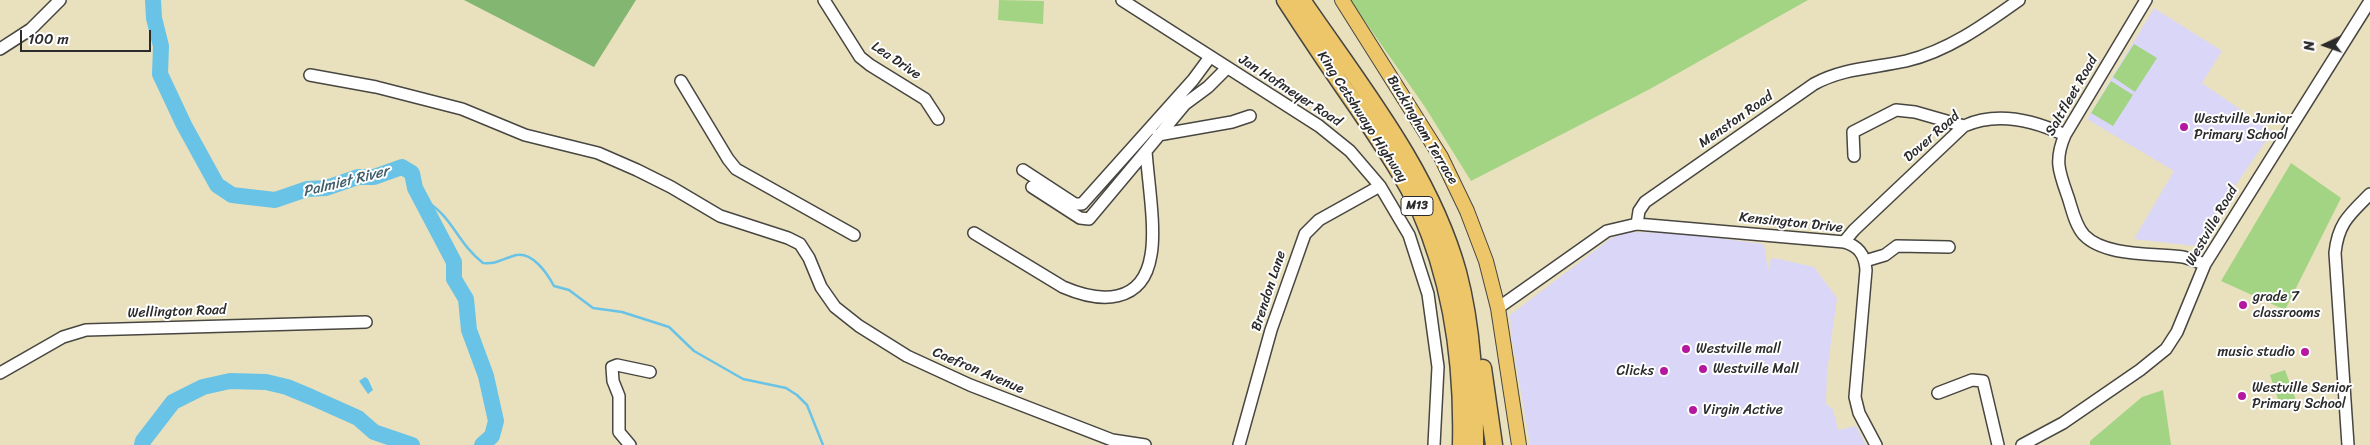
<!DOCTYPE html>
<style>
body{margin:0}
#map{position:relative;width:2370px;height:445px;overflow:hidden;background:#e9e1be;font-family:Sriracha,sans-serif}
canvas{display:block}
.north{position:absolute;left:2300px;top:20px;width:50px;height:50px;-webkit-text-stroke:4px #fff;paint-order:stroke;rotate:267deg;font-size:14px;font-weight:700;line-height:20px;text-align:center;color:#2b2b2b}
.north::after{content:'';display:block;margin:auto;width:18px;height:22px;background:#2b2b2b;clip-path:polygon(50% 0,100% 100%,50% 72%,0 100%)}
.scale{position:absolute;left:20px;top:30px;width:131px;height:22px;box-sizing:border-box;border:2px solid #2b2b2b;border-top:0;padding-left:6px;font-size:15px;line-height:18px;white-space:nowrap;color:#2b2b2b;-webkit-text-stroke:4px #fff;paint-order:stroke}
</style>
<div id="map">
<canvas width="2370" height="445"></canvas>
<div class="north">N</div>
<div class="scale">100 m</div>
</div>
<script>
const c = document.querySelector('canvas').getContext('2d');
c.lineJoin = 'round';
function fill(path, color) {
  c.fillStyle = color;
  c.fill(path, 'evenodd');
}
function strokePath(path, color, width, dash) {
  c.strokeStyle = color;
  c.lineWidth = width;
  c.lineCap = dash ? 'butt' : 'round';
  c.setLineDash(dash || []);
  c.stroke(path);
}
function write(font, color, halo, rows, align = 'center') {
  c.font = font + ' Sriracha,sans-serif';
  c.lineWidth = 4;
  c.setLineDash([]);
  c.textBaseline = 'middle';
  c.strokeStyle = halo;
  c.fillStyle = color;
  for (const [text, x, y, turn = 0] of rows) {
    c.save();
    c.translate(x, y);
    c.rotate((+turn || 0) * Math.PI / 180);
    c.textAlign = isNaN(turn) ? turn : align;
    if (halo) c.strokeText(text, 0, 0);
    c.fillText(text, 0, 0);
    c.restore();
  }
}
fill(new Path2D(`
 M 2154,8 L 2222,51 L 2202,83 L 2279,136 L 2268,138 L 2194,246 L 2134,239 L 2174,171 L 2087,119 Z
 M 1626,232 L 1679,233 L 1764,244 L 1768,270 L 1771,259 L 1774,258 L 1814,267 L 1837,298 L 1827,372 L 1826,404 L 1833,409 L 1838,430 L 1856,426 L 1866,445 L 1530,445 L 1511,334 L 1510,315 L 1610,239 Z`), '#dad6f7');
fill(new Path2D(`
 M 999,0 L 1044,1 L 1043,24 L 998,20 Z
 M 1350,0 L 1808,0 L 1650,89 L 1471,181 L 1425,107 Z
 M 2134,44 L 2157,58 L 2135,92 L 2113,77 Z
 M 2111,81 L 2133,95 L 2113,126 L 2091,113 Z
 M 2291,163 L 2341,198 L 2285,310 L 2221,281 Z
 M 2285,370 L 2297,403 L 2281,408 L 2270,375 Z
 M 2163,390 L 2171,445 L 2090,445 L 2090,441 L 2142,397 Z`), '#a3d483');
fill(new Path2D(`
 M 464,0 L 636,0 L 594,67 Z`), '#82b671');
fill(new Path2D(`
 M 365,377 L 368,379 L 373,390 L 368,394 L 359,381 Z`), '#69c3e6');
strokePath(new Path2D(`
 M 420,197 C 454,216 455,241 483,263 C 497,264 500,260 513,256 C 531,249 547,273 554,286 L 569,290 L 593,308 L 622,312 L 669,327 L 694,351 L 743,379 L 786,388 L 797,395 L 807,405 L 823,445`), '#69c3e6', 2.5);
strokePath(new Path2D(`
 M 153,0 L 154,18 L 161,46 L 160,74 L 184,125 L 217,185 L 232,195 L 275,200 L 307,189 L 326,188 L 358,177 L 374,177 L 402,167 L 412,173 L 415,188 L 454,262 L 454,279 L 466,299 L 469,330 L 486,376 L 496,421 L 492,436 L 482,445
 M 142,445 L 143,441 L 173,402 L 203,387 L 230,381 L 266,382 L 287,387 L 311,397 L 358,418 L 374,432 L 412,445`), '#69c3e6', 16);
const minor = new Path2D(`
 M 824,0 L 860,57 L 870,65 L 925,99 L 938,119
 M 1122,0 L 1319,126 L 1350,151 L 1380,186 L 1409,235 L 1428,294 L 1438,367 L 1434,445
 M 2146,0 L 2065,135 C 2054,160 2059,172 2068,197 C 2072,209 2075,225 2084,235 C 2105,257 2155,253 2183,257 C 2190,259 2198,262 2205,264
 M 0,49 L 31,29 L 60,0
 M 310,75 L 376,87 L 462,109 L 525,135 L 598,153 L 637,170 L 671,187 L 720,216 L 788,238 L 800,244 L 809,258 L 821,287 L 835,307 L 859,326 L 907,356 L 970,385 L 1112,440 L 1145,445
 M 681,81 L 728,159 L 736,169 L 854,235
 M 1158,135 L 1232,122 L 1250,116
 M 1854,156 L 1853,132 L 1896,110 L 1915,112 L 1964,126
 M 1023,170 L 1075,204 L 1082,204 L 1193,80 L 1210,57
 M 1032,187 L 1080,218 L 1089,219 L 1146,151
 M 1637,224 L 1844,242 C 1859,246 1865,255 1866,270 L 1855,397 L 1859,413 L 1876,445
 M 974,233 L 1063,287 C 1100,303 1143,305 1151,255 C 1156,227 1148,181 1146,151 L 1185,104 L 1208,87 L 1227,68
 M 1844,242 L 1854,230 L 1964,126 C 1997,111 2033,120 2065,135
 M 1865,261 L 1885,255 L 1897,246 L 1949,247
 M 1498,308 L 1607,231 L 1637,224 L 1639,211 L 1645,202 L 1814,84 C 1843,68 1874,68 1906,61 C 1948,51 1984,25 2019,0
 M 0,373 L 63,337 L 86,330 L 366,322
 M 1938,393 L 1972,380 L 1983,381 L 1998,445
 M 630,445 L 619,432 L 619,396 L 613,381 L 612,367 L 617,365 L 650,372
 M 1239,445 L 1271,330 L 1305,234 L 1319,220 L 1380,186
 M 2022,445 L 2063,423 L 2140,370 L 2166,349 L 2177,332 L 2205,264 L 2370,1
 M 2348,445 L 2335,253 C 2338,223 2350,214 2370,194`);
const major = new Path2D(`
 M 1342,0 L 1441,157 L 1467,211 L 1486,261 L 1498,308 L 1519,445`);
const highway = new Path2D(`
 M 1285,0 C 1309,37 1334,74 1359,110 C 1381,143 1403,175 1420,211 C 1453,286 1463,364 1461,445
 M 1302,0 C 1360,85 1430,171 1458,272 C 1473,329 1475,386 1475,445
 M 1483,368 L 1494,445`);
strokePath(minor, '#484641', 14);
strokePath(major, '#484641', 16);
strokePath(highway, '#484641', 19);
strokePath(minor, '#fff', 11);
strokePath(major, '#ecc669', 14);
strokePath(highway, '#ecc669', 16);
for (const [x, y, r, color] of [
 [2184,127,5,"#b5179e"],
 [2243,305,5,"#b5179e"],
 [1686,349,5,"#b5179e"],
 [2305,352,5,"#b5179e"],
 [1703,369,5,"#b5179e"],
 [1664,371,5,"#b5179e"],
 [2242,396,5,"#b5179e"],
 [1693,410,5,"#b5179e"]
]) {
  const dot = new Path2D();
  dot.arc(x, y, r, 0, 2 * Math.PI);
  c.fillStyle = color;
  c.fill(dot);
  strokePath(dot, '#fff', 2);
}
for (const [x, y, w] of [
 [1417,206,32]
]) {
  const box = new Path2D();
  box.roundRect(x - w / 2, y - 9.5, w, 19, 4);
  c.fillStyle = '#fff';
  c.fill(box);
  strokePath(box, '#2b2b2b', 1);
}
write('bold 12px', '#2b2b2b', null, [
 ["M13",1417,206]
]);
write('14px', '#2b2b2b', '#fff', [
 ["Lea Drive",896,61,34],
 ["Jan Hofmeyer Road",1290,91,33],
 ["Saltfleet Road",2072,96,-60],
 ["King Cetshwayo Highway",1362,117,57],
 ["Menston Road",1736,120,-35],
 ["Buckingham Terrace",1422,130,59],
 ["Dover Road",1932,137,-41],
 ["Kensington Drive",1791,223,6],
 ["Westville Road",2212,226,-60],
 ["Brendon Lane",1269,291,-72],
 ["Wellington Road",177,312,-2],
 ["Caefron Avenue",978,371,23]
]);
write('14px', '#2b2b2b', '#fff', [
 ["Westville Junior",2194,119],
 ["Primary School",2194,135],
 ["grade 7",2253,297],
 ["classrooms",2253,313],
 ["Westville mall",1696,349],
 ["music studio",2295,352,"right"],
 ["Westville Mall",1713,369],
 ["Clicks",1654,371,"right"],
 ["Westville Senior",2252,388],
 ["Primary School",2252,404],
 ["Virgin Active",1703,410]
], 'left');
write('italic 15px', '#41606c', '#fff', [
 ["Palmiet River",346,182,-14]
]);
</script>
